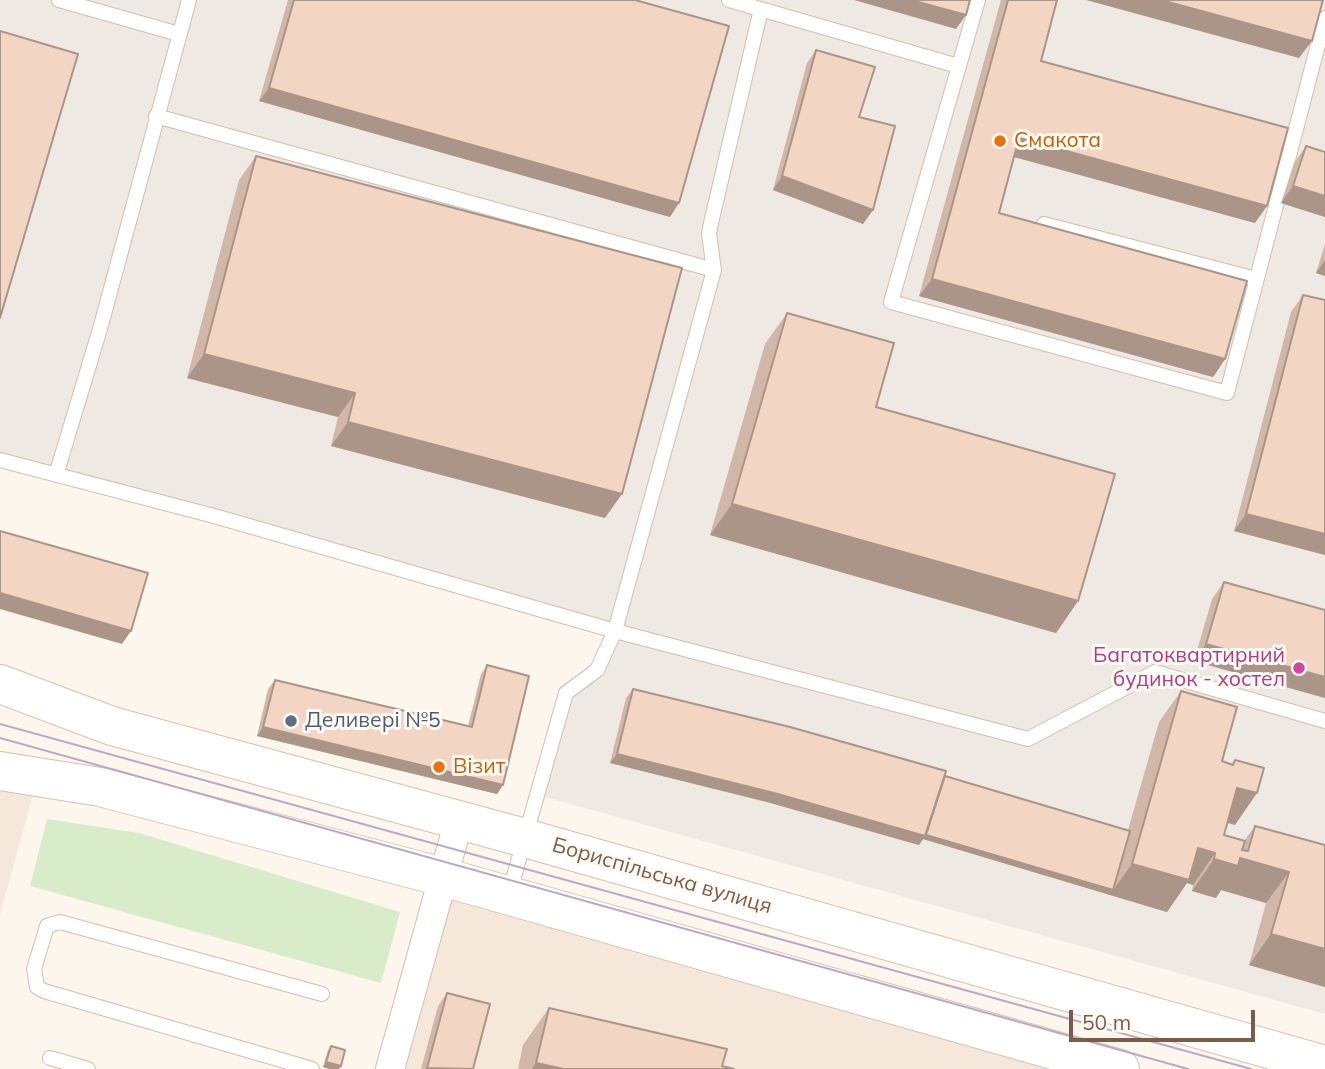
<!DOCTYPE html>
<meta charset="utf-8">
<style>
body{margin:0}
#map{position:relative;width:1325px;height:1069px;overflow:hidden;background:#fdf6ec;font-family:Mulish,sans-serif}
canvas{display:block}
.scale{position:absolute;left:1069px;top:1010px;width:186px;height:32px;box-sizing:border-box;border:4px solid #7a5c4d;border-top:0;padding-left:9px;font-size:21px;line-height:24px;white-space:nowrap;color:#7a5c4d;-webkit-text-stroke:5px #fffaf3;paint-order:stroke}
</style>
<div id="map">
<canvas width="1325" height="1069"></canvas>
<div class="scale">50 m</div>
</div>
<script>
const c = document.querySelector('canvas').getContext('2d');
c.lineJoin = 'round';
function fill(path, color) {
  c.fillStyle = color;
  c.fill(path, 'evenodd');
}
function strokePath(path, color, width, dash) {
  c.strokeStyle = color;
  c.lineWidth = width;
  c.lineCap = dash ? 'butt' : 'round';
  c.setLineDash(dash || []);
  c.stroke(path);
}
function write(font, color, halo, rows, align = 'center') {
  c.font = font + ' Mulish,sans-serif';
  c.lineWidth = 6;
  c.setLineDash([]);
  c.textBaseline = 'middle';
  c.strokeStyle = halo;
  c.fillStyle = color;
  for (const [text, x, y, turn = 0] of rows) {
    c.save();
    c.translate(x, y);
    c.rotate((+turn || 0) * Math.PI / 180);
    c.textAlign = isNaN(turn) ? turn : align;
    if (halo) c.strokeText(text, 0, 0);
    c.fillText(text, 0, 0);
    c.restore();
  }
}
fill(new Path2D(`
 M 0,787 L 33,795 L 0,915 Z
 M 453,892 L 1058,1069 L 398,1069 Z`), '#f5e8da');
fill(new Path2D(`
 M 0,0 L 1325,0 L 1325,1014 L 538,795 L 566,693 L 597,670 L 615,632 L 0,461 Z`), '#efe9e4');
fill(new Path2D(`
 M 47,819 L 139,833 L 400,912 L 381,983 L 30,886 Z`), '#d8ecc9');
const lane = new Path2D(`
 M 59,0 L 179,34
 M 729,0 L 958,66
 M 978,0 L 891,302 L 1227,393 L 1325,18
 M 156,116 L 714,270
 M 1044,224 L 1256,279
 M 0,460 L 214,516 L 615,631 L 1028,739 L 1155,672 L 1325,721
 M 56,475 L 100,329 L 189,0
 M 509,894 L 566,693 L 597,670 L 615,631 L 714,270 L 709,234 L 711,223 L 761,9
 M 50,1058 L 88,1069
 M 312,1069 L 44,991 L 37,987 L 34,969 L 47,926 L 60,922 L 322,994`);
const street = new Path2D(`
 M 390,1069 L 459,820`);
const secondary = new Path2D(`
 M 0,684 L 112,726 L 525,838 L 1325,1065
 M 0,771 L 100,787 L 443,877 L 1120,1069`);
strokePath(lane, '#d1beb0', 16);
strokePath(street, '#d1beb0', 30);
strokePath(secondary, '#d6c0b0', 40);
strokePath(lane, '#fff', 14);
strokePath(street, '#fff', 28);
strokePath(secondary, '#fff', 38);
strokePath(new Path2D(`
 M 0,724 L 1251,1069
 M 0,738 L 1188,1069`), '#b9a8c9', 2);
fill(new Path2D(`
 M 288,0 L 635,0 L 670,217 L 259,101 Z
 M 1001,0 L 1057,0 L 1041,61 L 1255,223 L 1014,157 L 999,213 L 1225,359 L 1213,377 L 919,296 Z
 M 816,50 L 859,117 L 873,210 L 863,224 L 773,190 L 807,63 Z
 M 1306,146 L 1325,152 L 1325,217 L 1281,203 L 1294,163 Z
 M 256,156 L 605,518 L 331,446 L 338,417 L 187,378 L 239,180 Z
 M 1325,244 L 1325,276 L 1316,273 Z
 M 1303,295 L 1325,555 L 1234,531 L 1291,312 Z
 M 787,313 L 876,407 L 1078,601 L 1056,633 L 710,535 L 765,344 Z
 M 1224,582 L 1325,610 L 1325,698 L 1194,661 L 1212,599 Z
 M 487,665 L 503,785 L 497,794 L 257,736 L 268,689 L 275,680 L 468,726 L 481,674 Z
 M 633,689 L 945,776 L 1128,830 L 1159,722 L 1181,691 L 1222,761 L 1232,764 L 1235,760 L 1235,825 L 1227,823 L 1224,835 L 1244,841 L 1255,826 L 1325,845 L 1325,987 L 1249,965 L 1266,903 L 1221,890 L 1216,898 L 1192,891 L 1193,885 L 1187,883 L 1167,912 L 923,839 L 919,845 L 767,802 L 610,763 L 626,698 Z
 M 447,993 L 473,1069 L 421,1069 L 438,1006 Z
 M 549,1008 L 722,1066 L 734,1069 L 518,1069 L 523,1045 Z
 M 331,1046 L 341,1066 L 339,1069 L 330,1069 L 323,1067 L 328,1050 Z`), '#d1b7a8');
fill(new Path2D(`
 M 854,0 L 911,0 L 966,15 L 956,29 Z
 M 1086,0 L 1161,0 L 1312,41 L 1299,58 Z
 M 269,88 L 679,203 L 670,217 L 259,101 Z
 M 1019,138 L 1267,206 L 1255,223 L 1007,155 Z
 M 782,176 L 873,210 L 863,224 L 773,190 Z
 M 1293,186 L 1325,196 L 1325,217 L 1281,203 Z
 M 1325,260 L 1325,276 L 1316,273 Z
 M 932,279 L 1225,359 L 1213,377 L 919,296 Z
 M 204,354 L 355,393 L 338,417 L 187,378 Z
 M 348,422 L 622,494 L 605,518 L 331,446 Z
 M 732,504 L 1078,601 L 1056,633 L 710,535 Z
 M 1246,514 L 1325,534 L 1325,555 L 1234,531 Z
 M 0,593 L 131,631 L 122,644 L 0,609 Z
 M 1206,644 L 1325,677 L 1325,698 L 1194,661 Z
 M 263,727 L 503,785 L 497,794 L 257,736 Z
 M 617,754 L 774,793 L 924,834 L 1113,890 L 1132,864 L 1198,848 L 1215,853 L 1193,885 L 1187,883 L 1167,912 L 923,839 L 919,845 L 767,802 L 610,763 Z
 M 1237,788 L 1257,793 L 1235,825 L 1215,819 Z
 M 1240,858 L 1289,872 L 1266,903 L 1221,890 L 1216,898 L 1192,891 L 1214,859 Z
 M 1271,934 L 1325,949 L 1325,987 L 1249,965 Z
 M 326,1062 L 341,1066 L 339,1069 L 330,1069 L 323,1067 Z
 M 536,1063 L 564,1069 L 532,1069 Z`), '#aa9588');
const building = new Path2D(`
 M 294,0 L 635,0 L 729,26 L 679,203 L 269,88 Z
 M 911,0 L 970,0 L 966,15 Z
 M 1008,0 L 1057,0 L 1041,61 L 1288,128 L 1267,206 L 1019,138 L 999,213 L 1247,281 L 1225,359 L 932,279 Z
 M 1161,0 L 1323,0 L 1312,41 Z
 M 0,31 L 78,54 L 0,318 Z
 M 816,50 L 875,67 L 859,117 L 895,126 L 873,210 L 782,176 Z
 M 1306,146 L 1325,152 L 1325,196 L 1293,186 Z
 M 256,156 L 682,268 L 622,494 L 348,422 L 355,393 L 204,354 Z
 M 1303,295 L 1325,300 L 1325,534 L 1246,514 Z
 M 787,313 L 894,343 L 876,407 L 1115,474 L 1078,601 L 732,504 Z
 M 0,531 L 148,573 L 131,631 L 0,593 Z
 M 1224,582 L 1325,610 L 1325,677 L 1206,644 Z
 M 487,665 L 529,676 L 503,785 L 263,727 L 275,680 L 472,727 Z
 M 633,689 L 790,727 L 946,771 L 925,836 L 774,793 L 617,754 Z
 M 1181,691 L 1237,707 L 1222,761 L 1233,765 L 1235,760 L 1264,768 L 1257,793 L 1237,788 L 1224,835 L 1245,841 L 1242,850 L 1248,851 L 1255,826 L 1325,845 L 1325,949 L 1271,934 L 1289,872 L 1240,858 L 1238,866 L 1214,859 L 1215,853 L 1198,848 L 1189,880 L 1132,864 Z
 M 945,776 L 1130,831 L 1113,890 L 926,835 Z
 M 447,993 L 490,1004 L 473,1069 L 427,1068 Z
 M 549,1008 L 727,1049 L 722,1066 L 734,1069 L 564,1069 L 536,1063 Z
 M 331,1046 L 345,1050 L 341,1066 L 326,1062 Z`);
fill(building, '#f3d5c3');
strokePath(building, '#aa9588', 2);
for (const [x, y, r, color] of [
 [1000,141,7,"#e8710a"],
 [1299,668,7,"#d1479c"],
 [291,721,7,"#5c6f8a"],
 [439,767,7,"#e8710a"]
]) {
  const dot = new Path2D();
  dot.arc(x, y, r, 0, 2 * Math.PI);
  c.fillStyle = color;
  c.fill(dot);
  strokePath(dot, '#fffaf3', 2.5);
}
write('21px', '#c56008', '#fffaf3', [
 ["Смакота",1014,141],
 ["Візит",453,767]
], 'left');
write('21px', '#b23c85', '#fffaf3', [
 ["Багатоквартирний",1285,656],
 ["будинок - хостел",1285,680]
], 'right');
write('21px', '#4e5e75', '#fffaf3', [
 ["Деливері №5",305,721]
], 'left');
write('21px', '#7a5c4d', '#fffaf3', [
 ["Бориспільська вулиця",662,876,16]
]);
</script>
